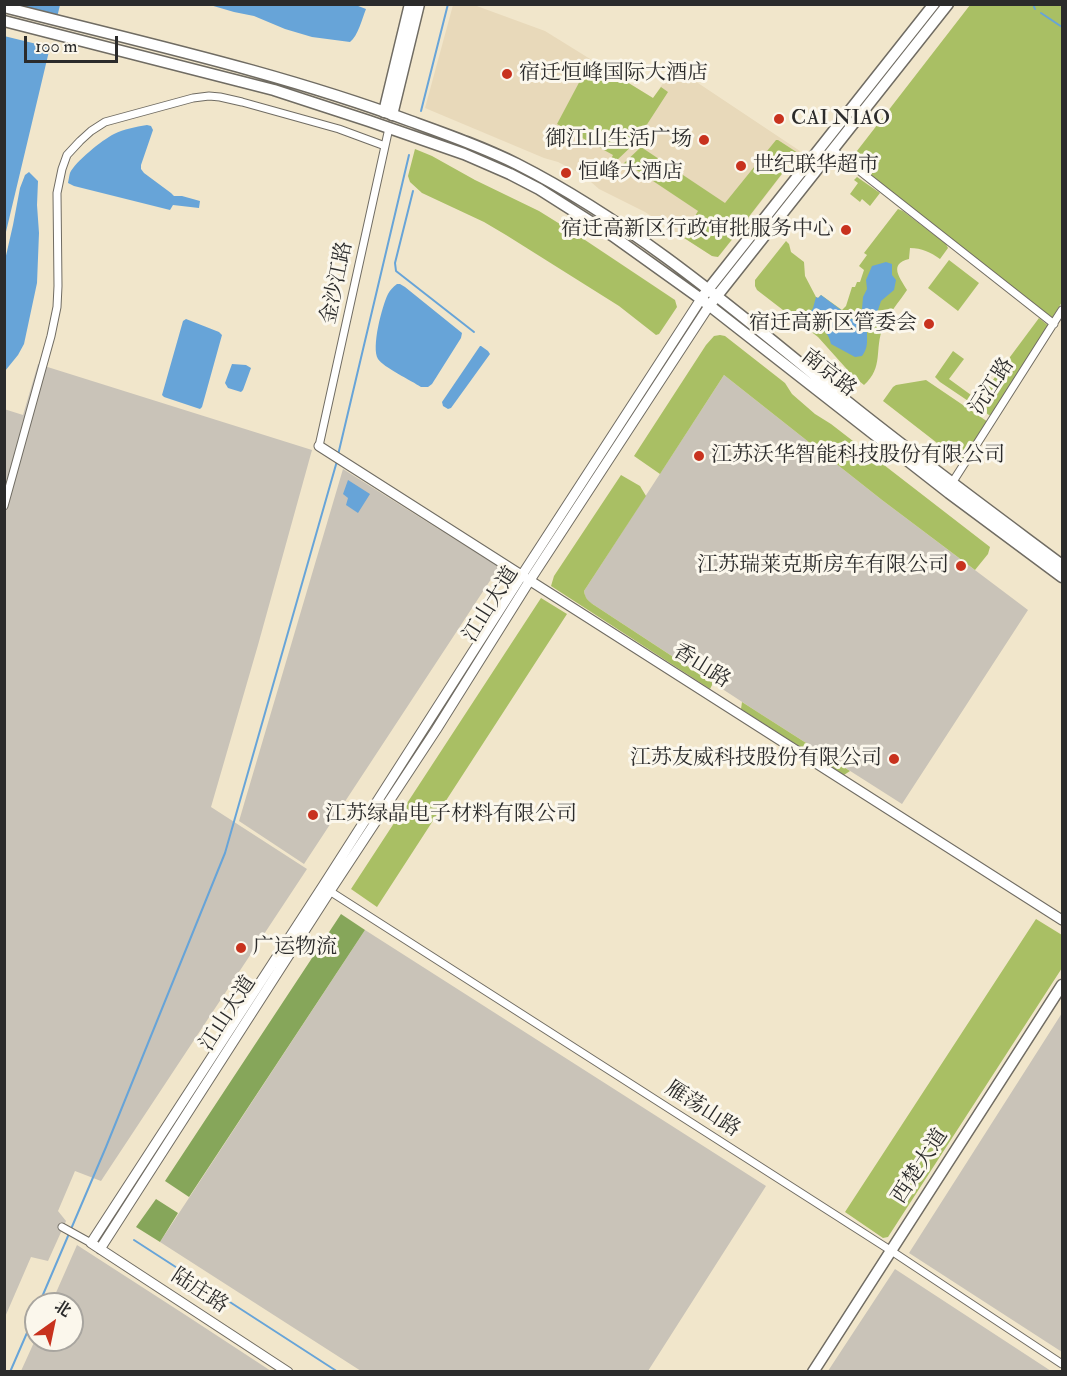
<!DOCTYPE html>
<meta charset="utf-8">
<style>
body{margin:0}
#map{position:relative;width:1067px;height:1376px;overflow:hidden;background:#f1e6cb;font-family:"IM FELL Double Pica","Noto Serif SC",serif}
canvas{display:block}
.frame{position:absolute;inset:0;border:6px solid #2b2b2b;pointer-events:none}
.north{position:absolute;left:24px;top:1292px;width:60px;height:60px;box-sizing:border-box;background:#fbf7ec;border:2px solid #a8a59f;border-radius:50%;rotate:33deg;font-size:16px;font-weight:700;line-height:24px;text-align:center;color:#2b2b2b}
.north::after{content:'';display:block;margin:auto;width:21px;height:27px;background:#c8321e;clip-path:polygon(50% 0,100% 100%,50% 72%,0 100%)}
.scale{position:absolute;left:24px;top:36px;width:94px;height:27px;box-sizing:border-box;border:3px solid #2b2b2b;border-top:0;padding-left:8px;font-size:18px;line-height:21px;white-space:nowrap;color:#2b2b2b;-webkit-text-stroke:4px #fbf7ec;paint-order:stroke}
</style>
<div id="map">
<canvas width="1067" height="1376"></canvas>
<div class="frame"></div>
<div class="north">北</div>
<div class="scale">100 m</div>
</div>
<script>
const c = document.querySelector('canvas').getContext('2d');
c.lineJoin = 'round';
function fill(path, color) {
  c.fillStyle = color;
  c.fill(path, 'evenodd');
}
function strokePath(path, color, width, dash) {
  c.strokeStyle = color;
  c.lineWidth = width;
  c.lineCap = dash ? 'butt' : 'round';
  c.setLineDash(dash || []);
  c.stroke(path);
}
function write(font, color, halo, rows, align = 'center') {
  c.font = font + ' "IM FELL Double Pica","Noto Serif SC",serif';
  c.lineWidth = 6;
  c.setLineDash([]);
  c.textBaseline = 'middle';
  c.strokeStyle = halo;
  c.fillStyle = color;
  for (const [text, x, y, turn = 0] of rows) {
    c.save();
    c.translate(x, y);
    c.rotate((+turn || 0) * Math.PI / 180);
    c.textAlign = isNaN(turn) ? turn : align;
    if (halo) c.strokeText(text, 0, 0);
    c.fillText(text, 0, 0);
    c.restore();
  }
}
fill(new Path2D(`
 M 453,5 L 474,5 L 545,31 L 653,98 L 674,67 L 800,151 L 720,255 L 715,257 L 712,256 L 645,212 L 599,189 L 583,175 L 558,162 L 544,158 L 425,108 Z`), '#e8d9ba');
fill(new Path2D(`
 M 38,364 L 312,450 L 258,645 L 211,807 L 307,869 L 101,1181 L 75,1171 L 58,1211 L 66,1221 L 48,1261 L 31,1257 L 5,1317 L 4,409 L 23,415 Z
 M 724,375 L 882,500 L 1028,610 L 902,804 L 756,711 L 594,605 L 588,601 L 585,596 L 584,591 Z
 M 343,469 L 499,567 L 304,864 L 239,821 Z
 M 365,930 L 766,1186 L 648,1371 L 361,1371 L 160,1242 Z
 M 1062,1013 L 1062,1352 L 909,1253 Z
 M 77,1245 L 187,1316 L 271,1371 L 21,1371 L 36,1338 L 36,1340 L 72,1340 L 72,1304 L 51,1304 Z
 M 895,1269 L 1051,1371 L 828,1371 Z`), '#c9c3b8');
fill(new Path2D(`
 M 970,5 L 1062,5 L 1062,302 L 1052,318 L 850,160 Z
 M 591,60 L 653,98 L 661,87 L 668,92 L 635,143 L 615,162 L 611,159 L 613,155 L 557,124 Z
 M 776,140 L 778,140 L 798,153 L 744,223 L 741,224 L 703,220 L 695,216 L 698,211 L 629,165 L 626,169 L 623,167 L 622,165 L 641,147 L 725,203 Z
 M 415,149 L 432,156 L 475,180 L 539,211 L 576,234 L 675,300 L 677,307 L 659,334 L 656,335 L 619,306 L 506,235 L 484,222 L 422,193 L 410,182 L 408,176 Z
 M 857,177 L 880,193 L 870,206 L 862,199 L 860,202 L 850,194 L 858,183 L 854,180 Z
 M 898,209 L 903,211 L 946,244 L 948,248 L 940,259 C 930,252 922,248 910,248 L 909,259 C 888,264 900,278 907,290 C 899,302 889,313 883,327 C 874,350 884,367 864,385 L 853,376 L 818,337 L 757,290 L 755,286 L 755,280 L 786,241 L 789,244 L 791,252 L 804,262 L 805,276 L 816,297 L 818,298 L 821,295 L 842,310 L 846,306 L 852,287 L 855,287 L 857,282 L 860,282 L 864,270 L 859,266 L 867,255 L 864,253 Z
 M 703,224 L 735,228 L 738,232 L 718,257 L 712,256 L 684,238 L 694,236 L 701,225 Z
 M 949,260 L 979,283 L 958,311 L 928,288 Z
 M 1039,318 L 1050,327 L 992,417 L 940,382 L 935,377 L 953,351 L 964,359 L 949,379 L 978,400 Z
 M 720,335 L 725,336 L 785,383 L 792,394 L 815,414 L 831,424 L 990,547 L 988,554 L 975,570 L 882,500 L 724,375 L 660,474 L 634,456 L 706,345 L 714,336 Z
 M 926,380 L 988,422 L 963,461 L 959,460 L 883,401 L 893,387 L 896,385 Z
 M 621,475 L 640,486 L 646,496 L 584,591 C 585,598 588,601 594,605 L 713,683 L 710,689 L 551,586 L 554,576 Z
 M 541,598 L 567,614 L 377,907 L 351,889 Z
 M 742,702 L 756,711 L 850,771 L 844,775 L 741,709 Z
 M 1036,919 L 1062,935 L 1062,968 L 888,1237 L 883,1238 L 845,1212 Z`), '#a9bf64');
fill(new Path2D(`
 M 341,914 L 365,930 L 189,1197 L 165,1181 Z
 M 156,1199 L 178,1213 L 160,1242 L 136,1227 Z`), '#86a65a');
fill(new Path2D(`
 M 353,4 L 366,9 C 362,19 358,36 350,42 L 312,37 L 285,29 L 254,16 L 234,12 L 210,5 Z
 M 5,5 L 60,5 L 5,236 Z
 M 147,125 L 151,126 L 153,130 L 141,165 L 141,169 L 144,173 L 171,193 L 174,196 L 182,196 L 200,201 L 199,208 L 173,205 L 170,210 L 74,186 L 68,183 C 69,178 69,177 70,173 C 75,162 102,140 114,134 C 124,129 135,127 147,125 Z
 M 29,172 L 38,181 L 37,205 L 39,233 L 37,283 L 24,344 L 18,355 L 5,371 L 5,260 L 13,225 L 20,188 L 25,175 Z
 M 886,262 L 892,264 L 892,275 L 896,280 L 894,290 L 881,301 L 877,313 L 870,320 L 872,326 L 867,332 C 867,342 868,348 862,356 L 855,357 L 831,344 C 828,331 822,329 811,322 L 809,314 L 813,308 L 816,297 L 818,298 L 821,295 L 841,310 L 841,313 C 845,318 850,320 856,318 L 862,309 L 863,297 L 867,289 L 866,280 L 872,266 Z
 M 397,284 L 400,284 L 405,287 L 462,333 L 461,338 L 432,384 L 428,387 L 421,387 C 412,381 383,367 378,359 C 371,348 382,306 388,294 C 390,290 393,287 397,284 Z
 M 186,319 L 219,332 L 222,335 L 202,407 L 200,409 L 164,397 L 162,395 L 183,321 Z
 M 480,346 L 481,346 L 488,351 L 490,354 L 451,408 L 448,409 L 443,406 L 442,402 Z
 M 232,364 L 246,365 L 251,368 L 243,390 L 241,392 L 228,388 L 225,383 Z
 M 348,480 L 370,494 L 358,513 L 346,505 L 348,498 L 343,494 Z`), '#67a4d8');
fill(new Path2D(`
 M 5,5 L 19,5 L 60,15 L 53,48 L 4,36 Z`), '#f1e6cb');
strokePath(new Path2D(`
 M 1033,4 L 1035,9
 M 1041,13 L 1062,27
 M 421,111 L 448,4
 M 413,191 L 395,263 L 396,271 L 474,332
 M 338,455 L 409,155
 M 134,1240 L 338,1372
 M 39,1304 L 106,1147 L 225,853 L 337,461
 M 10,1372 L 36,1312`), '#67a4d8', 2);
const minor = new Path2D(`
 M 833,150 L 1054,324
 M 319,446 L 389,128
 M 952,483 L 1062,310
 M 4,506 L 51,336 L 57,307 L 58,286 L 57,193 L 62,169 L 67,155 L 80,141 L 91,131 L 105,122 L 193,98 L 209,96 L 220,97 L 242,102 L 339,129 L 385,146
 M 328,890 L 890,1250 L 1062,1364
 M 62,1227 L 91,1243`);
const tertiary = new Path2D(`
 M 319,446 L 1062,920
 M 100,1249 L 330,891 L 436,730 L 530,580 L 709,306
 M 288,1372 L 91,1243 L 323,886 L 522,575 L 701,299`);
const secondary = new Path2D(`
 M 384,112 L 410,4
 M 392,115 L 419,4
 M 703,296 L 934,4
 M 709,306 L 948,4`);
const primary = new Path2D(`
 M 4,7 C 140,42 278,72 410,121 C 446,134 483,147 517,164 C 635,224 737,312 839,395 C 912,454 987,509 1062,565
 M 4,21 L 274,90 L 369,121 L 464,154 L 510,174 L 539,189 L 613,236 L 701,299 L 949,493 L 1062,577
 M 813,1372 L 1062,985`);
strokePath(minor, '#706c63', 9);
strokePath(tertiary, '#706c63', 11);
strokePath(secondary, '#706c63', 13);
strokePath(primary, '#706c63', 13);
strokePath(minor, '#fff', 7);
strokePath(tertiary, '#fff', 9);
strokePath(secondary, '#fff', 10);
strokePath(primary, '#fff', 10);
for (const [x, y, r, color] of [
 [507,74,6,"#c8321e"],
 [779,119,6,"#c8321e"],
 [704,140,6,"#c8321e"],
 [741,166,6,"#c8321e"],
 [566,173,6,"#c8321e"],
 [846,230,6,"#c8321e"],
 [929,324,6,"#c8321e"],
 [699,456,6,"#c8321e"],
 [961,566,6,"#c8321e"],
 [894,759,6,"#c8321e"],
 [313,815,6,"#c8321e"],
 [241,948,6,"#c8321e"]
]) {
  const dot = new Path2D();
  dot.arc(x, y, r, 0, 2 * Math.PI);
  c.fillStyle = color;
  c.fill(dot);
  strokePath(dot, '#fbf7ec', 2);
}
write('21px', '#2b2b2b', '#fbf7ec', [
 ["宿迁恒峰国际大酒店",519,74],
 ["CAI NIAO",791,119],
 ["御江山生活广场",692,140,"right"],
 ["世纪联华超市",753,166],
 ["恒峰大酒店",578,173],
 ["宿迁高新区行政审批服务中心",834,230,"right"],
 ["宿迁高新区管委会",917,324,"right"],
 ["江苏沃华智能科技股份有限公司",711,456],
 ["江苏瑞莱克斯房车有限公司",949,566,"right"],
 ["江苏友威科技股份有限公司",882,759,"right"],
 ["江苏绿晶电子材料有限公司",325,815],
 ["广运物流",253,948]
], 'left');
write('21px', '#2b2b2b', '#fbf7ec', [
 ["金沙江路",338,283,-78],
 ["南京路",828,374,38],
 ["沅江路",993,387,-57],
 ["江山大道",492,605,-58],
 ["香山路",701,667,32],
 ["江山大道",229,1014,-57],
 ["雁荡山路",702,1110,33],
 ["西楚大道",921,1167,-57],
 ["陆庄路",199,1292,33]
]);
</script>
